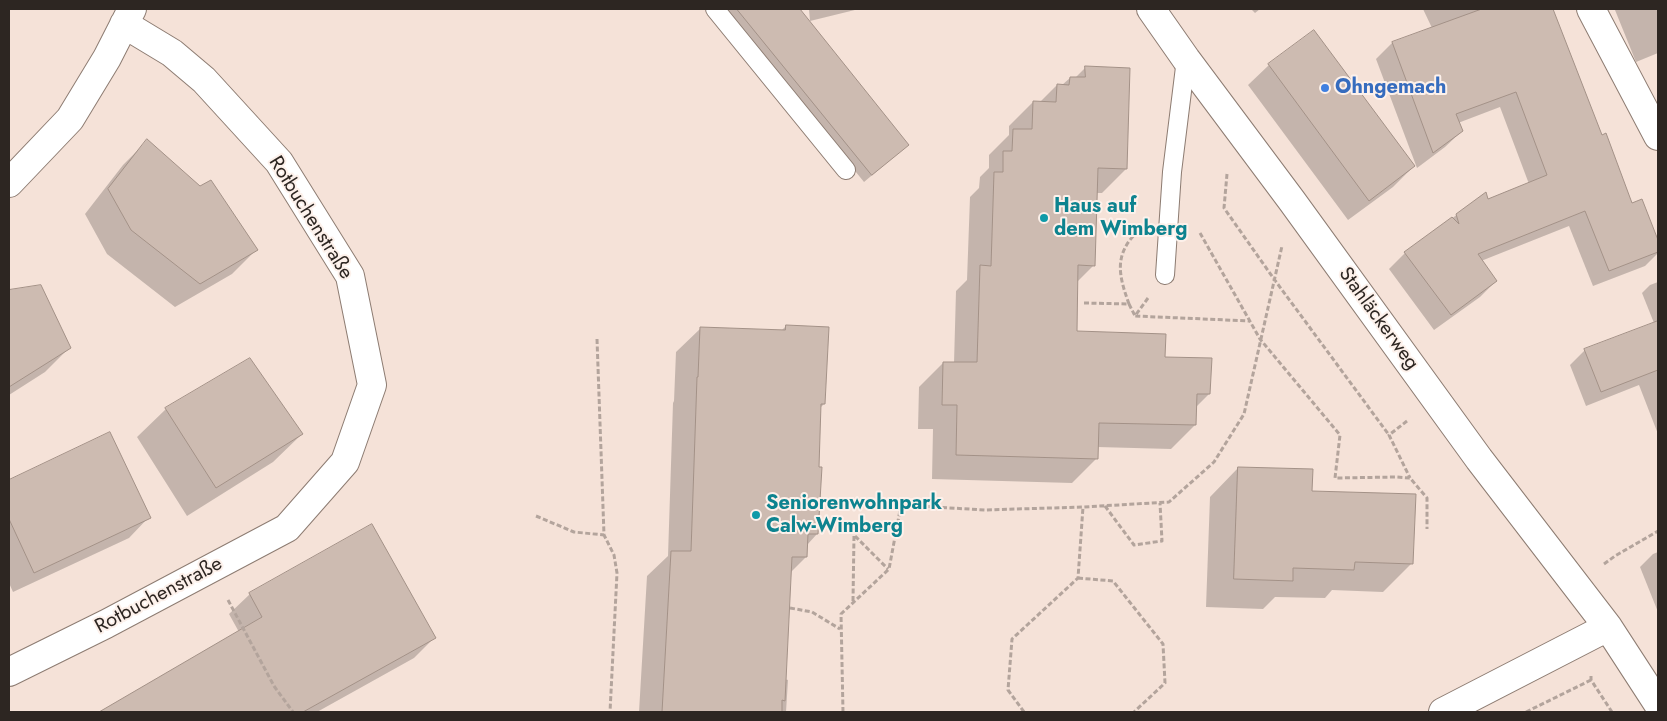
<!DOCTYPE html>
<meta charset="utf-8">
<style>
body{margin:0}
#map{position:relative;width:1667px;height:721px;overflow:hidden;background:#f5e2d8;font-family:Jost,sans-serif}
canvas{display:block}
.frame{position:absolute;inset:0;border:10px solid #2d2622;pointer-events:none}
</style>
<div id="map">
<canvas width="1667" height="721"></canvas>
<div class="frame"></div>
</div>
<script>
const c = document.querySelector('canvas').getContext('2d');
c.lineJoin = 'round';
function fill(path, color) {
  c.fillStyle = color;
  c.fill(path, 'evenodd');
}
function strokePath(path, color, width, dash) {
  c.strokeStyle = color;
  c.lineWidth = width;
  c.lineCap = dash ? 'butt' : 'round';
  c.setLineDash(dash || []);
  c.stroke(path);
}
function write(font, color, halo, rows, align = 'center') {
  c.font = font + ' Jost,sans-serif';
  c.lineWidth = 4;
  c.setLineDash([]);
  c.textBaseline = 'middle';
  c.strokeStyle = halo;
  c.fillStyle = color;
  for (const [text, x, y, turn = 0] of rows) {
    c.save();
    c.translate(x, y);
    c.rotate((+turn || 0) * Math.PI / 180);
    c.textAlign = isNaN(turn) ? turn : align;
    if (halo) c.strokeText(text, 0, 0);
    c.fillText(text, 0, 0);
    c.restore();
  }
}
fill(new Path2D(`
 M 724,9 L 798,9 L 908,145 L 864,182 Z
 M 809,9 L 859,9 L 810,21 Z
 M 1251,9 L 1260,9 L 1255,13 Z
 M 1423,9 L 1552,9 L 1601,136 L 1632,205 L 1642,201 L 1658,243 L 1658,253 L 1645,266 L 1593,286 L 1569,226 L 1481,261 L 1496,281 L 1480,297 L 1434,330 L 1389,269 L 1405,253 L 1485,194 L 1487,200 L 1529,184 L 1500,107 L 1458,123 L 1462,131 L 1445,147 L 1417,168 L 1376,59 L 1392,43 L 1432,28 Z
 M 1616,9 L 1658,9 L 1658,53 L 1636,62 L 1615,10 Z
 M 1269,65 L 1414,166 L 1393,187 L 1348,220 L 1248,85 Z
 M 1085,68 L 1126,169 L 1102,193 L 1096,193 L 1094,265 L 1077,282 L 1075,333 L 1164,358 L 1209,394 L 1196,407 L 1195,425 L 1171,449 L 1097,447 L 1097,458 L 1072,483 L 932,479 L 933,429 L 918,429 L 919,387 L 943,363 L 954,363 L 956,291 L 967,280 L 970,197 L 979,188 L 980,177 L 989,168 L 989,155 L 1009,135 L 1009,126 L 1033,102 L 1040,102 L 1057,85 L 1062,85 L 1070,78 L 1075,78 Z
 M 147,141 L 256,250 L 232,274 L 175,307 L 107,254 L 85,214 L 123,165 Z
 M 1658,282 L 1658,434 L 1639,385 L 1586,406 L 1570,365 L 1585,350 L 1654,323 L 1642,293 L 1650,285 Z
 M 40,286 L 69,348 L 45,372 L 9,395 L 9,291 Z
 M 786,326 L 824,404 L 820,408 L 817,534 L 807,545 L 806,557 L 790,573 L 785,679 L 788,680 L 786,712 L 639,712 L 647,576 L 668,556 L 673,403 L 674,401 L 676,352 L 701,328 L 781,331 Z
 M 166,409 L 302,434 L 273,462 L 187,516 L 137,437 Z
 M 110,434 L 149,517 L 129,538 L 13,592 L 9,583 L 9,481 Z
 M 1238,468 L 1412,563 L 1383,592 L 1332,590 L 1325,598 L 1275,597 L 1263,609 L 1206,607 L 1210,497 Z
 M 1658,552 L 1658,612 L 1640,567 L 1653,554 Z
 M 250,594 L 434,638 L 414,658 L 317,712 L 107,712 L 115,704 L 239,632 L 229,614 Z`), '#0003');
const building = new Path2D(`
 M 737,9 L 800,9 L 909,145 L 872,175 Z
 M 1482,9 L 1553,9 L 1602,135 L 1606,133 L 1632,203 L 1642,199 L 1658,240 L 1658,252 L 1609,271 L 1585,211 L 1478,254 L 1497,281 L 1451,315 L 1404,252 L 1452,217 L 1459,224 L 1456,214 L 1486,192 L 1488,199 L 1547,175 L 1516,92 L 1456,114 L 1463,131 L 1433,153 L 1392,42 Z
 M 1314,30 L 1415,166 L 1369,201 L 1268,64 Z
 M 1085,66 L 1130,68 L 1127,169 L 1098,168 L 1095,266 L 1078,265 L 1077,331 L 1166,334 L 1165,357 L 1212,358 L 1210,394 L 1197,394 L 1196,425 L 1099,423 L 1098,459 L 956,455 L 957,405 L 942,405 L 943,362 L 977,362 L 980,265 L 991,266 L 994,172 L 1003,172 L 1003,151 L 1012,151 L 1013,129 L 1032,129 L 1033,101 L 1056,102 L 1057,84 L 1069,85 L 1070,77 L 1085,77 Z
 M 147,139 L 200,186 L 211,180 L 258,250 L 200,284 L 131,230 L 108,189 Z
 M 41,285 L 71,348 L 9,387 L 9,290 Z
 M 1658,321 L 1658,370 L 1601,392 L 1584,349 Z
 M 786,325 L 829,327 L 825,404 L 821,404 L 819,467 L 822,467 L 818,534 L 808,534 L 807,557 L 792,557 L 785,701 L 782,700 L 782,712 L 662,712 L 671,551 L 691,551 L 697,377 L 698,377 L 700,327 L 785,330 Z
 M 250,358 L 303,434 L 216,488 L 165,408 Z
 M 110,432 L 151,518 L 34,573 L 9,519 L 9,480 Z
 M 1238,467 L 1313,469 L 1312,491 L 1416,494 L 1413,564 L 1355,562 L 1354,570 L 1293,568 L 1293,581 L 1234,579 Z
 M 372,524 L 436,638 L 303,712 L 99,712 L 262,617 L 249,593 Z`);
fill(building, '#cdbbb1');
strokePath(building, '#a39187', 1);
const service = new Path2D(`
 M 715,9 L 846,170
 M 1165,275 L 1172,172 L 1186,59`);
const minor = new Path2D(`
 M 1151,9 L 1186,59 L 1292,201 L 1479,459 L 1608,627 L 1658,704
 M 1591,9 L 1658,136
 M 9,183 L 70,119 L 107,58 L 132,9
 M 9,672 L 106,624 L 287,528 L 345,462 L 372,385 L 350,276 L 279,162 L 204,80 L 172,53 L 124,24
 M 1443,712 L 1608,627`);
strokePath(service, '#8d7c72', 20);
strokePath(minor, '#8d7c72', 30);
strokePath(new Path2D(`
 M 1227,174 L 1224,208 L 1274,279 L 1389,435
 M 1200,233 L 1260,339 L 1340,435 L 1335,478 L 1396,477 L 1410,478 L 1427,498 L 1427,529
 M 1148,298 L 1135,316 L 1250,321
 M 1084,303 L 1129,304 L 1135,316
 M 1129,304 C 1119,276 1113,255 1138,231
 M 597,339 L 604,535 L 614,555 L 617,573 L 610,712
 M 1407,421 L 1389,435 L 1410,478
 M 1105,506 L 1134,545 L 1162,541 L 1160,503
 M 536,516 L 574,532 L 604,535
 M 1604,564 L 1615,556 L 1658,531
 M 1078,578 L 1113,581 L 1163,644 L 1165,683 L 1134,712
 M 228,600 L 274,686 L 293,712
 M 853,601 L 854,535 L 888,569
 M 790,608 L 812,612 L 840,629
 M 1591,676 L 1591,680 L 1612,712
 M 843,712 L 841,614 L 889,569 L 901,505 L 985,510 L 1083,507 L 1169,502 L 1214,462 L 1244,414 L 1282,246
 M 1024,712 L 1008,690 L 1012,639 L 1078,578 L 1083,507
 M 1526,712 L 1591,680`), '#b3a49c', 3, [5, 2.5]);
strokePath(service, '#fff', 18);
strokePath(minor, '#fff', 28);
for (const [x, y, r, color] of [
 [1325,88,5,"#3f7fe0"],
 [1044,218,5,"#0f9aa8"],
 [756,515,5,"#0f9aa8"]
]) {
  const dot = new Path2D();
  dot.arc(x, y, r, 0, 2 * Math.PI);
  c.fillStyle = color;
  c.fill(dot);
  strokePath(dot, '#fdf1eb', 2);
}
write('bold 20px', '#366cbe', '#fdf1eb', [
 ["Ohngemach",1335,88]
], 'left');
write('bold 20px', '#0d838f', '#fdf1eb', [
 ["Haus auf",1054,207],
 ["dem Wimberg",1054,230],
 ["Seniorenwohnpark",766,504],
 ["Calw-Wimberg",766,527]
], 'left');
write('20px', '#2d2622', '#fdf1eb', [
 ["Rotbuchenstraße",310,218,58],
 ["Stahläckerweg",1378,319,54],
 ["Rotbuchenstraße",159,596,-28]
]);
</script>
